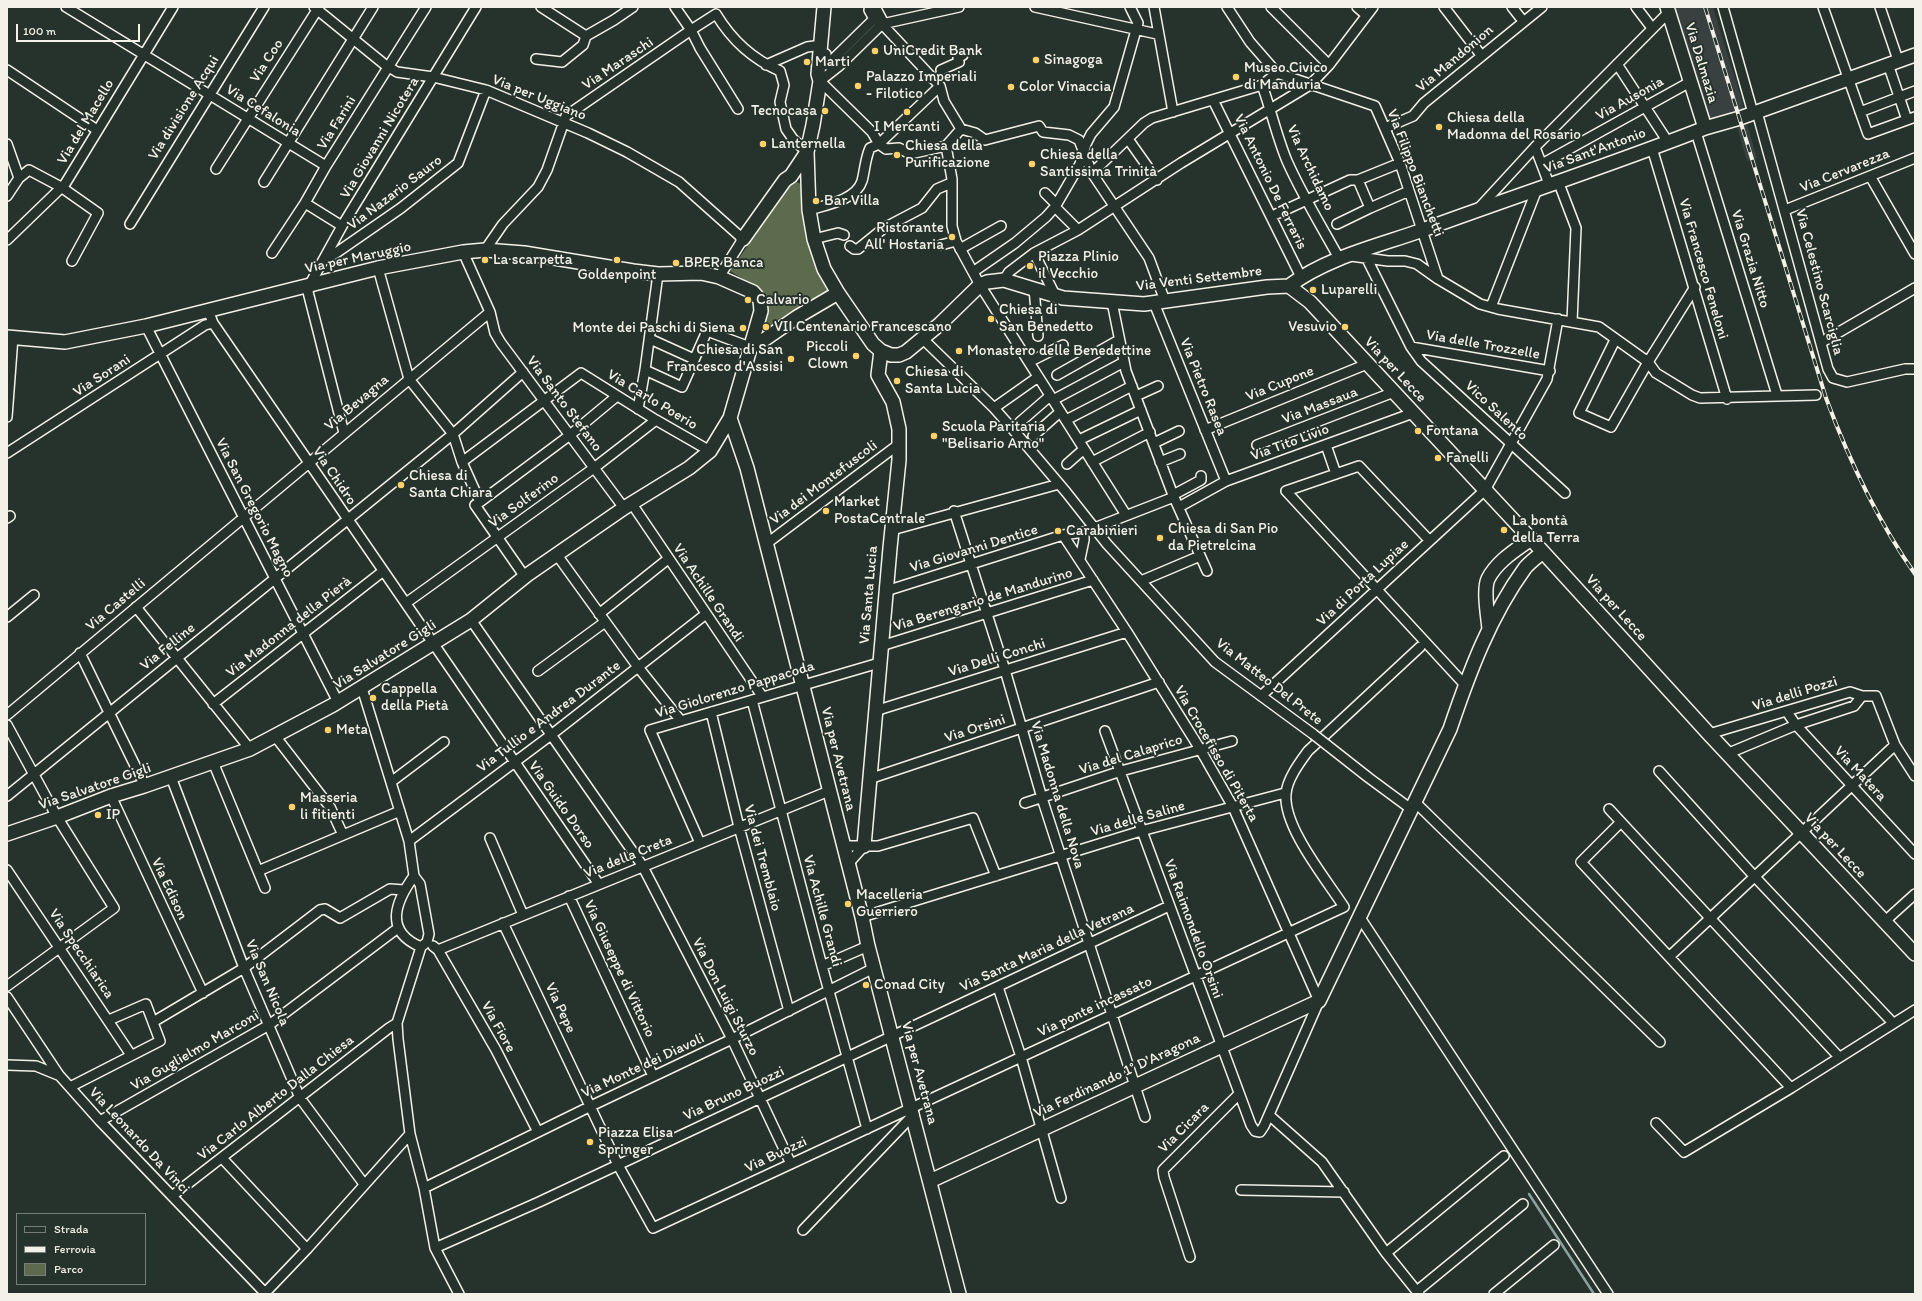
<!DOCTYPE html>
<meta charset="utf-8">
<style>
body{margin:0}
#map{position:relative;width:1922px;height:1301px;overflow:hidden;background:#26332d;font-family:Itim,sans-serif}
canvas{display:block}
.frame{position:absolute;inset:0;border:8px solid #f4f1e8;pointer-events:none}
.legend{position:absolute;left:16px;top:1213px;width:130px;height:72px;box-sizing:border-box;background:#26332d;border:1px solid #787f78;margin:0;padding:5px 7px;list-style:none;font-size:12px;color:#f4f1e8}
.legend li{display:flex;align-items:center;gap:8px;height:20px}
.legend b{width:20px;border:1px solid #787f78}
.scale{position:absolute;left:16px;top:24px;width:124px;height:18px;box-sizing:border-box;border:2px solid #f4f1e8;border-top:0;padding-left:5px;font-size:12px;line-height:14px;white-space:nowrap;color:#f4f1e8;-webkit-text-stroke:3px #26332d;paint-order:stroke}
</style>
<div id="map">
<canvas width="1922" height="1301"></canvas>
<div class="frame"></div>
<ul class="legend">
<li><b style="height:5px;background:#26332d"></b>Strada</li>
<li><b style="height:5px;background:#f4f1e8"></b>Ferrovia</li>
<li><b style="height:11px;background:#5c6b4d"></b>Parco</li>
</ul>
<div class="scale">100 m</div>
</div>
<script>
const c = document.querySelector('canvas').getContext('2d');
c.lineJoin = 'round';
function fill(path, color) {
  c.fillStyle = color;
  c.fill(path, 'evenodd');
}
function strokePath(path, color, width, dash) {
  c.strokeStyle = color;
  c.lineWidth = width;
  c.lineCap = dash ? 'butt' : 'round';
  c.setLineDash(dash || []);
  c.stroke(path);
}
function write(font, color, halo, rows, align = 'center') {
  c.font = font + ' Itim,sans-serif';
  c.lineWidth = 4;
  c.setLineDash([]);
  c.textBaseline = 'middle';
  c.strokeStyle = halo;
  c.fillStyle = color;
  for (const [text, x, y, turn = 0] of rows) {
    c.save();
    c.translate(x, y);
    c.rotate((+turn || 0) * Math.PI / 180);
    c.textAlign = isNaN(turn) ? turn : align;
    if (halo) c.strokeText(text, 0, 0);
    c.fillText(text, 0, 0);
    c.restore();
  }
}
fill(new Path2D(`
 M 1672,7 L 1713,7 L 1742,101 L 1743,111 L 1757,158 L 1747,161 L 1736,124 L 1707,118 Z`), '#394140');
fill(new Path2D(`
 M 796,182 L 799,183 L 803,186 L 815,259 L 829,292 L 762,334 C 762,325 766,316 767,307 C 769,292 741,278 730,271 L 789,187 Z`), '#5c6b4d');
strokePath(new Path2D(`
 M 1529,1194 L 1594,1294`), '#8ca09e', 2.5);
const street = new Path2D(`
 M 66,7 L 326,166
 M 314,7 L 384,64 L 397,72 L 433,77 L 486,90 L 588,133 L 627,152 L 679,182 L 743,239 L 719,277
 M 541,7 L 586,36
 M 675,7 L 691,30 L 716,14 C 731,39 752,59 780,71 L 784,85 L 780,102 L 786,129 L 793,139 L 807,152
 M 1035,7 L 1157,34
 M 1154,7 L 1173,112
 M 1227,7 L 1250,42 L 1277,73
 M 1271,7 L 1329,65
 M 1357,7 L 1366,15
 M 1444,7 L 1481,55
 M 1512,7 L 1523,21
 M 1636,7 L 1652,28
 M 1723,7 L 1753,113
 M 1823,7 L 1868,134 L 1915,117
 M 1880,7 L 1898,60
 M 882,24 L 839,66 L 820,81 L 872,132 L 879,144 L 886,149 L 899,148 L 910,154 L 946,146
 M 882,24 L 940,86
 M 882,24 L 959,7
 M 586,36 L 614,20 L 633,7
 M 826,54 L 825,63 L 827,65 L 874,19 L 869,10
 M 536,59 L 562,62 L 583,45 L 586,36
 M 1617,64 L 1668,142
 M 1888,64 L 1907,120
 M 766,65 L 807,47 L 822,45
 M 7,70 L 97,130
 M 941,70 L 959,62 L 958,58 L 963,55
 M 1277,73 L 1375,106 L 1400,163 L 1438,279
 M 1262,85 C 1271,110 1277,137 1287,161 C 1302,195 1322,227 1340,260
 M 940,86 L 944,101 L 961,129
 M 1213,100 L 1301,277
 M 1757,112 L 1828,369 L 1833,378 L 1847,382 L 1905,369 L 1915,369
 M 1860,112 L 1915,91
 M 1385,128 L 1413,116 L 1424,103 L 1542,7
 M 1696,132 L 1777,395
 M 1128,139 L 1157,180
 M 7,144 L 19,178 L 29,170 L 61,187 L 98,213 L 72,261
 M 946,146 L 952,179 L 952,226 L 956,241 L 980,285 L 1126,515
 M 946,146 L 961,129 L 975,133 L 985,140 L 1039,126 L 1043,132 L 1069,135 L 1079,140 L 1092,173 L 1149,258 L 1165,301
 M 1535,147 L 1549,184
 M 1652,148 L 1727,399
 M 1542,164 L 1690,82
 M 216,169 L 319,7
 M 1092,173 L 1144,123 L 1152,118 L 1262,85 L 1277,73
 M 1870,176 L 1915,254
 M 1358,180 L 1370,208 L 1409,191
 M 1558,181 L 1576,228 L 1572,322
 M 264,182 L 373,7
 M 1045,193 L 1056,204
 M 7,196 L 19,178
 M 305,203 L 342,226
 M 1055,207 L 1078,230
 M 1478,209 L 1535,147 L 1669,12
 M 809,210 C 826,205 856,200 862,181 C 865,170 865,159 870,148 L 879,144 L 940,86
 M 1785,210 L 1915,158
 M 1272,216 L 1350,180 L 1358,180 L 1400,163
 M 130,224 L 264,7
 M 1337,224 L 1370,208
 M 814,239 L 838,233 L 844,235
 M 7,240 L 65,184 L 173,7
 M 941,245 L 956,241
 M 850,246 L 854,249 L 858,249 L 884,228 L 922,208 L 937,189 L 951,183
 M 960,249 L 1001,226
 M 485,250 L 503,224 L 538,187 L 547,170 L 566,116 L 691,30 L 700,48 L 738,109
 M 463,252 L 490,312 L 495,333 L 501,343 L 624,508
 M 272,253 L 305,203 L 326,166 L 426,7
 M 1034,253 L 1055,295
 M 1351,256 L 1388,261 L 1405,261 L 1417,264 L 1438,279 L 1480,304 L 1498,309 L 1599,327 L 1648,362 L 1656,373 L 1692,395 L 1700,398 L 1816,395
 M 1366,257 L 1411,347 L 1421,361 L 1565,493
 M 323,261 L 336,253 L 401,208 L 458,163 L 486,90
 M 973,272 L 1015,243 L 1046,217 L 1055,207 L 1080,164 L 1086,144 L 1091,134 L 1114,107 L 1138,23 L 1130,7
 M 1004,280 L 1009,272 L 1034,253 L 1078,230 L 1181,163 L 1310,85 L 1329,65 L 1373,7
 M 1034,288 L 1038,336
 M 1112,302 L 1126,371 L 1173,495 L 1207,571
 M 1154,303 L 1226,481
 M 1491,307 L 1537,189
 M 208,310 L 213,323 L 598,883
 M 146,326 L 338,702
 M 650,339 L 694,359
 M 923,339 L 994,408 L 1016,433 L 1066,492 L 1107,544 L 1204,650 L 1215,662 L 1313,734
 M 1615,340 L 1579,413 L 1611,427 L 1648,362 L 1695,287
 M 1822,342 L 1915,288
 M 1411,347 L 1550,371
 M 1029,362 L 1063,345
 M 645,370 L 682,387 L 707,331 L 750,347
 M 523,372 L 453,434 L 462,462 L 581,373 L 656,420 L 710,451
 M 1057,375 L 1119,340
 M 1136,396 L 1158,386
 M 1053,400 L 1124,362
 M 994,408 L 1038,377
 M 638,409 L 645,370 L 658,274
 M 7,417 L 13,337
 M 1066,420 L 1132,386
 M 1020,422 L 1050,396
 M 1205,430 L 1367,364
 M 344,433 L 308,292 L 310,284 L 342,226 L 476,7
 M 1033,436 L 1060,412
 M 1079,440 L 1141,410
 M 1154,443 L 1179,431
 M 1257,445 L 1394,392
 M 1326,445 L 1336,474
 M 7,453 L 205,325 L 213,323
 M 462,462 L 480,502 L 475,505 L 525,577
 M 1092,462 L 1150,432
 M 1160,462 L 1180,454
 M 1067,464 L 1084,449
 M 1173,495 L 1201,480 L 1201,476
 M 480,502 L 570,435 L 617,396
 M 632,504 L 762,696
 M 1179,507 L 1226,481 L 1413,413
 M 954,511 L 1005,670 L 1042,798 L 1145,1117
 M 7,518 L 10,516
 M 892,530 L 1059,484
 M 1063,535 L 1127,632 L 1200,749 L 1233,807 L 1319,1001 L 1264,1126 L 1260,1132 L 1255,1131 L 1251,1125 L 1105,731
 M 1429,540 L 1359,466 L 1286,491 L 1465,685
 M 766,544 L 899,444
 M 557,555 L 638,667 L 681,721
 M 1080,559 L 1084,540 L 1084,532
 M 1141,581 L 1200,556
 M 886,591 L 1063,535 L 1084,532 L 1174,497
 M 406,603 L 594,468 L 656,420
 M 136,607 L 250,749
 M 599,614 L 668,559
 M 7,617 L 34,595
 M 471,620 L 642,865 L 732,1039 L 791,1164
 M 881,646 L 1093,580
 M 80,653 L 145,786
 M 538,671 L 605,622
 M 362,688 L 409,841 L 414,876
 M 1261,696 L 1485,490 L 1547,379 L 1558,319
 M 1862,696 L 1876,696 L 1895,745 L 1915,776
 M 752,700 L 822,966 L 867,1129
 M 213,704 L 382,572
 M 875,711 L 1127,632
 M 711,712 L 739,827 L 789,1011
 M 1787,712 L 1796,725 L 1915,854
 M 7,715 L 490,312
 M 7,725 L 57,817 L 114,908 L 7,986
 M 1709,734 L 1850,692 L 1862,696 L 1854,706 L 1796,725 L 1729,753
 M 275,736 L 330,807 L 343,835
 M 1327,745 L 1369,778 L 1411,809
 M 213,762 L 265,888
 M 1659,771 L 1754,876 L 1893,1023
 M 171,777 L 244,968 L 300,1098 L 364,1184
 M 869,779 L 1159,682
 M 391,782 L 444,742
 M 7,796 L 453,434 L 409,379 L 378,268
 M 111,796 L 203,993
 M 1415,802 L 1660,1042
 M 1025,803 L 1121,771 L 1232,741
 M 1609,809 L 1839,1057
 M 1621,822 L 1581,862 L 1791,1088
 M 490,838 L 523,915
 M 409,841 L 551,735 L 706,614
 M 700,843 L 650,730 L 879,663
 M 844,846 L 864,846 L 848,864
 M 864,846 L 878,846 L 973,818 L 996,876
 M 7,870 L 131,1055
 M 258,871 L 400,811
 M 569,896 L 653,1076
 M 1359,916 L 1608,1294
 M 862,917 L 1141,831 L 1285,793
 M 1884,922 L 1915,894
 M 503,923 L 618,1165 L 653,1228 L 1344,907 C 1326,879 1283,827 1286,794 C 1287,779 1300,762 1308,751 L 1420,647
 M 433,946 L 438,950 L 496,1050 L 538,1132
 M 421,947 C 383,931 396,901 414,876 L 420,884 L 429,934 L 427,942 L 421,947 L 397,1023 L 398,1039 L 410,1134 L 424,1188 L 435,1248 L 459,1294
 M 438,950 L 829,791
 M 1670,956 L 1895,745
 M 822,966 L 868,946
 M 998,987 L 1021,1057 L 1061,1198
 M 7,997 L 59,1075 L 100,1121 L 265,1293
 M 153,1022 L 244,968 L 320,910 L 325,909 L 340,918 L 390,889 L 404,890
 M 7,1065 L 36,1066 L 58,1075
 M 70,1087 L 160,1041 L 146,1004 L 109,1020
 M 1269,1115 L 1322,1162 L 1386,1253 L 1419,1294
 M 100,1121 L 269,1025 L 398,928
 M 1656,1123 L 1684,1152 L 1791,1088 L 1915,1010
 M 222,1158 L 307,1249
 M 424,1188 L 591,1106 L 732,1039 L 874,968
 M 1241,1190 L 1344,1192
 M 172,1196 L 389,1028 L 397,1023
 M 803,1230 L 914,1114
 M 435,1248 L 539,1202 L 1169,906
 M 1386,1253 L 1504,1156
 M 1190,1257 L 1164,1177 L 1163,1170 L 1239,1094
 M 1417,1291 L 1523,1204
 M 264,1294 L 307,1249 L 410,1134
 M 1494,1294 L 1554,1245`);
const secondary = new Path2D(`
 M 824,7 L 818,74 L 820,81 L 813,125 L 807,152 L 809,210 L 814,239 L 824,269 L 838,293 L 873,344 L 881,351 L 891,355 L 899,355 L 906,352 L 940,324 L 980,285 L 987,282 L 1004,280 L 1063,298 L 1144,304 L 1267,287 L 1289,286
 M 873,7 L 882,24
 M 1667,7 L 1705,128
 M 743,239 L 785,180 L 791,176 L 807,152
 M 1289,286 L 1310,302 L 1543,552 L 1709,734 L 1915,954
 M 1289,286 C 1326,258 1377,246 1420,231 C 1515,196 1611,165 1705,128 L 1740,118 L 1915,55
 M 7,337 L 65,342 L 146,326 L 378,268 L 463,252 L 485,250 L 524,253 L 633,271 L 658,274 L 701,273 L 719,277 L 753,292 L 760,300 L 761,311 L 730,418 L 710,451 L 689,468 L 624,508 L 527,575 L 471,620 L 333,705 L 250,749 L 144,786 L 111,796 L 57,817 L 7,834
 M 750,347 L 758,344 L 797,317 L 838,293
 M 730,418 L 747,468 L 862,917 L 868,946 L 959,1294
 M 1489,629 C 1488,617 1483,590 1488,579 C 1497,561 1516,550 1531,539
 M 864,846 L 890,548 L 899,460 L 899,429 L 893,402 L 878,375 L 881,351
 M 930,1181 L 1319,1001 L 1450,729 C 1469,673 1490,616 1525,568 C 1530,562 1537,557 1543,552`);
strokePath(street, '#f4f1e8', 12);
strokePath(secondary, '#f4f1e8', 16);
strokePath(street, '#26332d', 9);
strokePath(secondary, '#26332d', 13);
const rail = new Path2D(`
 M 1705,7 L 1826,398 C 1849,460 1877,520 1915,574`);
strokePath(rail, '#f4f1e8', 4);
strokePath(rail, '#26332d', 2.5, [8]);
const streetBridge = new Path2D(`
 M 1313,734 L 1327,745`);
strokePath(streetBridge, '#f4f1e8', 12, []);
strokePath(streetBridge, '#26332d', 9);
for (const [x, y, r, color] of [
 [875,51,4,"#ffd166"],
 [1036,60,4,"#ffd166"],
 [807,62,4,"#ffd166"],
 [1236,77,4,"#ffd166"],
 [858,86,4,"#ffd166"],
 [1011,87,4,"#ffd166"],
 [825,111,4,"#ffd166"],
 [907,112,4,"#ffd166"],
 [1439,127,4,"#ffd166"],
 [763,144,4,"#ffd166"],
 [897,155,4,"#ffd166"],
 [1032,164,4,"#ffd166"],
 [816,201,4,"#ffd166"],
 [952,237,4,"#ffd166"],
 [485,260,4,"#ffd166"],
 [617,260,4,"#ffd166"],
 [676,263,4,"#ffd166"],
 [1030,266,4,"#ffd166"],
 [1313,290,4,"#ffd166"],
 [748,300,4,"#ffd166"],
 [991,319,4,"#ffd166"],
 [766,327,4,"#ffd166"],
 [1345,327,4,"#ffd166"],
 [743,328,4,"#ffd166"],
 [959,351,4,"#ffd166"],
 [856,356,4,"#ffd166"],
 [791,359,4,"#ffd166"],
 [897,381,4,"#ffd166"],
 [1418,431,4,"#ffd166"],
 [934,436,4,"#ffd166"],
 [1438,458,4,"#ffd166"],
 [401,485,4,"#ffd166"],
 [826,511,4,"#ffd166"],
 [1504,530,4,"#ffd166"],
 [1058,531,4,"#ffd166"],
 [1160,538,4,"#ffd166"],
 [373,698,4,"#ffd166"],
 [328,730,4,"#ffd166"],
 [292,807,4,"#ffd166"],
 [98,815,4,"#ffd166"],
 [848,904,4,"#ffd166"],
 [866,985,4,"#ffd166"],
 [590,1142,4,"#ffd166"]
]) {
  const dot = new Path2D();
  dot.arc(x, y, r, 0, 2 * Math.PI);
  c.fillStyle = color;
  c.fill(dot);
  strokePath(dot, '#26332d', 1.5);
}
write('15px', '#f4f1e8', '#26332d', [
 ["UniCredit Bank",883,51],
 ["Sinagoga",1044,60],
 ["Marti",815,62],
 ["Museo Civico",1244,68],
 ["di Manduria",1244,85],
 ["Palazzo Imperiali",866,77],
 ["- Filotico",866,94],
 ["Color Vinaccia",1019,87],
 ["Tecnocasa",817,111,"right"],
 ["Chiesa della",1447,118],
 ["Madonna del Rosario",1447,135],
 ["I Mercanti",907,127,"center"],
 ["Lanternella",771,144],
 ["Chiesa della",905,146],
 ["Purificazione",905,163],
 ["Chiesa della",1040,155],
 ["Santissima Trinità",1040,172],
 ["Bar Villa",824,201],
 ["Ristorante",944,228,"right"],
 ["All' Hostaria",944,245,"right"],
 ["Piazza Plinio",1038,257],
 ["il Vecchio",1038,274],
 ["La scarpetta",493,260],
 ["BPER Banca",684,263],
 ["Goldenpoint",617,275,"center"],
 ["Luparelli",1321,290],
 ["Calvario",756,300],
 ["Chiesa di",999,310],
 ["San Benedetto",999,327],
 ["VII Centenario Francescano",774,327],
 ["Vesuvio",1337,327,"right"],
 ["Monte dei Paschi di Siena",735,328,"right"],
 ["Piccoli",848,347,"right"],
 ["Clown",848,364,"right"],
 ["Chiesa di San",783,350,"right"],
 ["Francesco d'Assisi",783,367,"right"],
 ["Monastero delle Benedettine",967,351],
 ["Chiesa di",905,372],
 ["Santa Lucia",905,389],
 ["Scuola Paritaria",942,427],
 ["\"Belisario Arno\"",942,444],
 ["Fontana",1426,431],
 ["Fanelli",1446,458],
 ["Chiesa di",409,476],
 ["Santa Chiara",409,493],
 ["Market",834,502],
 ["PostaCentrale",834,519],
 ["La bontà",1512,521],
 ["della Terra",1512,538],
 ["Chiesa di San Pio",1168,529],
 ["da Pietrelcina",1168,546],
 ["Carabinieri",1066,531],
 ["Cappella",381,689],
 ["della Pietà",381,706],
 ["Meta",336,730],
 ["Masseria",300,798],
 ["li fitienti",300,815],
 ["IP",106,815],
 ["Macelleria",856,895],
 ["Guerriero",856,912],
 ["Conad City",874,985],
 ["Piazza Elisa",598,1133],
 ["Springer",598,1150]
], 'left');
write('15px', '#f4f1e8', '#26332d', [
 ["Via Mandonion",1455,59,-40],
 ["Via Coo",267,61,-57],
 ["Via Dalmazia",1701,63,73],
 ["Via Maraschi",618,64,-34],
 ["Via per Uggiano",539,98,22],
 ["Via Ausonia",1630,99,-29],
 ["Via divisione Acqui",184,108,-58],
 ["Via Cefalonia",263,111,32],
 ["Via del Macello",86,122,-59],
 ["Via Farini",337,123,-58],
 ["Via Giovanni Nicotera",380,138,-59],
 ["Via Sant'Antonio",1595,151,-20],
 ["Via Archidamo",1310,168,65],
 ["Via Cervarezza",1845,171,-22],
 ["Via Filippo Bianchetti",1415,173,69],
 ["Via Antonio De Ferraris",1270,182,64],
 ["Via Nazario Sauro",395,193,-37],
 ["Via per Maruggio",358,258,-12],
 ["Via Grazia Nitto",1750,259,73],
 ["Via Francesco Feneloni",1703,269,74],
 ["Via Venti Settembre",1199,279,-7],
 ["Via Celestino Scarciglia",1819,282,75],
 ["Via delle Trozzelle",1483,345,10],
 ["Via per Lecce",1395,370,47],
 ["Via Sorani",102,376,-33],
 ["Via Cupone",1280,384,-22],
 ["Via Pietro Rasea",1203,387,68],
 ["Via Carlo Poerio",652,400,31],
 ["Via Bevagna",357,403,-40],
 ["Via Santo Stefano",564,404,53],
 ["Via Massaua",1320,406,-21],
 ["Vico Salento",1496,411,43],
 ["Via Tito Livio",1290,443,-20],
 ["Via Chidro",334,476,56],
 ["Via dei Montefuscoli",824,483,-37],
 ["Via Solferino",524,501,-36],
 ["Via San Gregorio Magno",254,508,63],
 ["Via Giovanni Dentice",974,549,-17],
 ["Via di Porta Lupiae",1363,583,-43],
 ["Via Achille Grandi",708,593,56],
 ["Via Santa Lucia",869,595,-85],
 ["Via Berengario de Mandurino",983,600,-17],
 ["Via Castelli",116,605,-40],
 ["Via per Lecce",1616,608,48],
 ["Via Madonna della Pierà",289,627,-38],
 ["Via Felline",168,647,-39],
 ["Via Salvatore Gigli",385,655,-32],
 ["Via Delli Conchi",997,658,-17],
 ["Via Matteo Del Prete",1269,682,38],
 ["Via Giolorenzo Pappacoda",735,690,-17],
 ["Via delli Pozzi",1795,694,-17],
 ["Via Tullio e Andrea Durante",549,717,-37],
 ["Via Orsini",975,729,-18],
 ["Via Crocefisso di Piterta",1216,754,60],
 ["Via del Calaprico",1131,755,-17],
 ["Via per Avetrana",838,759,76],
 ["Via Matera",1860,774,47],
 ["Via Salvatore Gigli",95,787,-19],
 ["Via Madonna della Nova",1057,795,73],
 ["Via Guido Dorso",561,805,55],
 ["Via delle Saline",1138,819,-16],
 ["Via per Lecce",1835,846,47],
 ["Via della Creta",628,857,-22],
 ["Via dei Tremblaio",762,858,75],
 ["Via Edison",169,889,65],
 ["Via Achille Grandi",822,911,75],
 ["Via Raimondello Orsini",1193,929,70],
 ["Via Santa Maria della Vetrana",1047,948,-25],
 ["Via Specchiarica",81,954,56],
 ["Via Giuseppe di Vittorio",619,969,65],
 ["Via San Nicola",267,983,67],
 ["Via Don Luigi Sturzo",725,997,63],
 ["Via ponte incassato",1095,1007,-25],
 ["Via Pepe",560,1008,65],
 ["Via Fiore",498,1027,61],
 ["Via Guglielmo Marconi",195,1051,-30],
 ["Via Monte dei Diavoli",643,1066,-25],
 ["Via per Avetrana",919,1073,75],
 ["Via Ferdinando 1° D'Aragona",1117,1076,-25],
 ["Via Bruno Buozzi",734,1094,-25],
 ["Via Carlo Alberto Dalla Chiesa",276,1098,-38],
 ["Via Cicara",1184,1128,-45],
 ["Via Leonardo Da Vinci",139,1141,47],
 ["Via Buozzi",776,1155,-25]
]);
</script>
